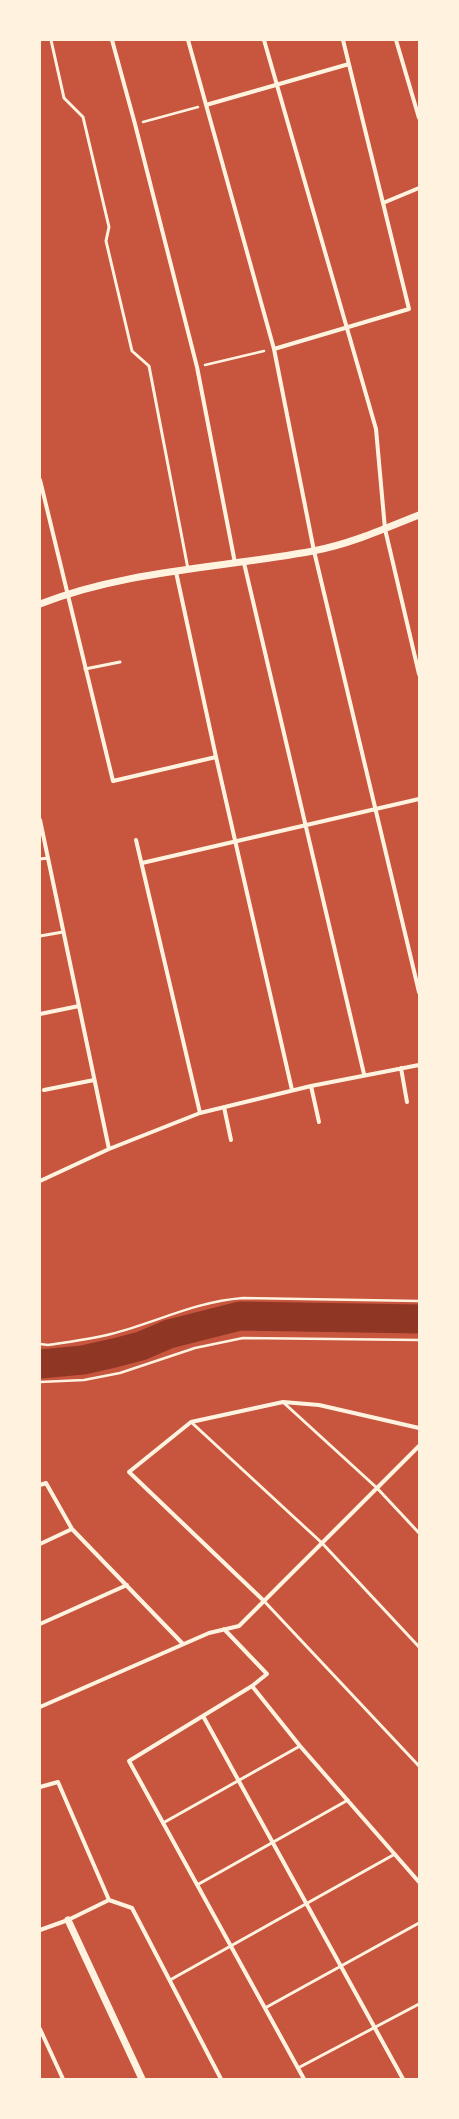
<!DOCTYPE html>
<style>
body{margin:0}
#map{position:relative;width:459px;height:2119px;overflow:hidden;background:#c8553d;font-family:Figtree,sans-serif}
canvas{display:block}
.frame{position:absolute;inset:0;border:41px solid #fff3e0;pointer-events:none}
</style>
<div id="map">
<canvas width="459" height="2119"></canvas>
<div class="frame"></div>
</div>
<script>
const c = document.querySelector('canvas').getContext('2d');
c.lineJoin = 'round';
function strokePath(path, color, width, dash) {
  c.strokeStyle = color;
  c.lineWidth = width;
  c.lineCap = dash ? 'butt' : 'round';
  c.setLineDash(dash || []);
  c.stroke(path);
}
strokePath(new Path2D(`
 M 40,1364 L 83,1360 L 114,1353 L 141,1346 L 169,1334 L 240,1316 L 419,1319`), '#8f3625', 29);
strokePath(new Path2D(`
 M 143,122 L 198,107
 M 205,365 L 264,351
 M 40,1344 L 48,1345 C 69,1342 91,1339 111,1334 C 158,1322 193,1302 243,1298 L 419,1301
 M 40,1382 L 84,1380 L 120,1373 L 195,1348 L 243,1338 L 419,1340`), '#fff3e0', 2.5);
strokePath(new Path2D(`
 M 51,40 L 64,98 L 83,117 L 109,227 L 106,241 L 132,351 L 149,366 L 188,569
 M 85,669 L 120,662
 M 40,859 L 48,858
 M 40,936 L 63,932
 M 284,1403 L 377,1488 L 419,1533
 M 191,1422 L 322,1543 L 419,1647
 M 264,1601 L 419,1766
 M 163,1823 L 300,1746
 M 197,1885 L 348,1800
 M 170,1980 L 395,1854
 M 265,2008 L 419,1923
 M 298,2068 L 419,2004`), '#fff3e0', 3);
strokePath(new Path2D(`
 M 112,40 L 135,124 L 197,367 L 235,563
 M 188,40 L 274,349 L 314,551 L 419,992
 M 264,40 L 376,429 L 385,529 L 419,674
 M 396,40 L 419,118
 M 206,105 L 349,64
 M 383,203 L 419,188
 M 274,349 L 409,309 L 343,40
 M 40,480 L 113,781 L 216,757
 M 244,563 L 364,1074
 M 176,572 L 216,757 L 292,1090
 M 40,820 L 109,1149
 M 136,840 L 200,1113
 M 142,863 L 419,799
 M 40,1014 L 79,1006
 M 401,1068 L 407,1102
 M 311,1086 L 319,1122
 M 44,1090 L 94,1080
 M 224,1107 L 231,1140
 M 40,1181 L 109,1149 L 200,1113 L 311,1086 L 419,1065
 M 40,1485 L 46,1483 L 72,1529 L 183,1644
 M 40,1544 L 72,1529
 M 264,1601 L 129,1472 L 191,1422 L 283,1402 L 319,1405 L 419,1428
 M 40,1624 L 127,1585
 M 224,1629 L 267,1674 L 252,1686 L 129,1761 L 304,2079
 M 252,1686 L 300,1746 L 419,1882
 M 40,1707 L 209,1633 L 239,1626 L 419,1446
 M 203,1716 L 403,2079
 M 40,1787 L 58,1782 L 109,1900
 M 40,1930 L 68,1920 L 109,1900 L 132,1908 L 221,2079
 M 40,2029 L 63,2079`), '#fff3e0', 4);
strokePath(new Path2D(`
 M 40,604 C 126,570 222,568 313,551 C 350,544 384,529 419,515
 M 68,1920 L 142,2079`), '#fff3e0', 7);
</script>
